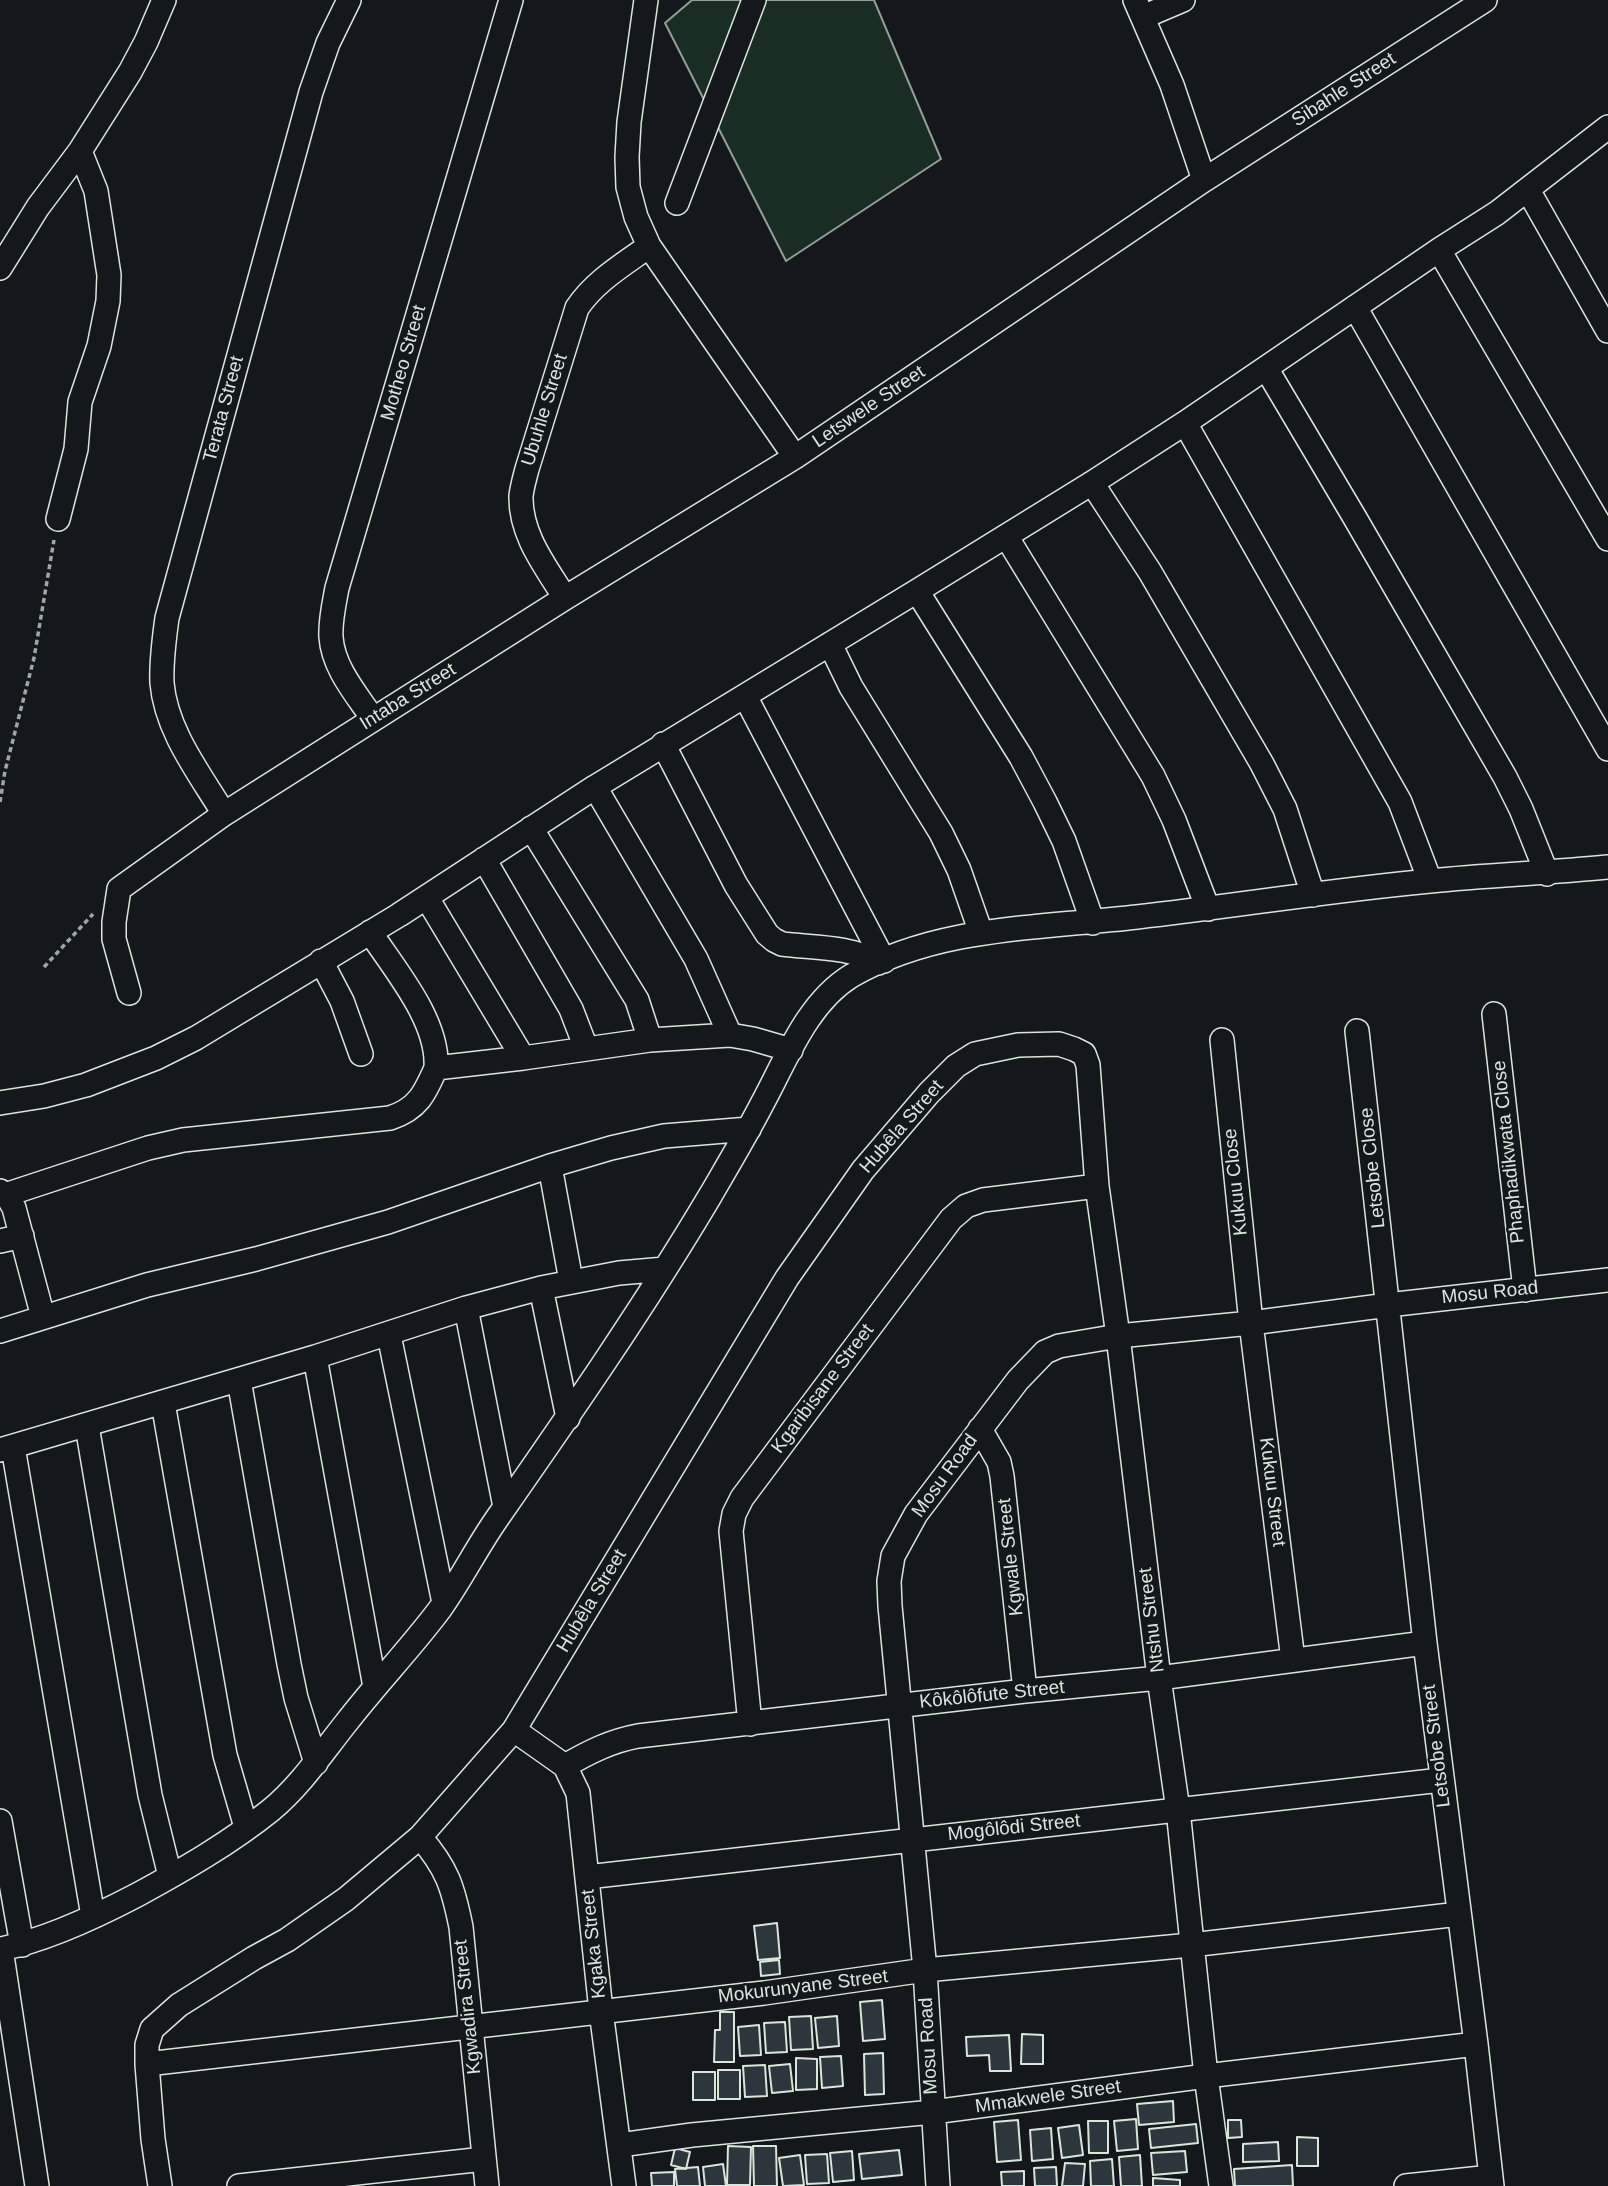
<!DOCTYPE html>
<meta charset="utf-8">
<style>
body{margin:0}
canvas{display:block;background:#14181c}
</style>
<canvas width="1608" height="2186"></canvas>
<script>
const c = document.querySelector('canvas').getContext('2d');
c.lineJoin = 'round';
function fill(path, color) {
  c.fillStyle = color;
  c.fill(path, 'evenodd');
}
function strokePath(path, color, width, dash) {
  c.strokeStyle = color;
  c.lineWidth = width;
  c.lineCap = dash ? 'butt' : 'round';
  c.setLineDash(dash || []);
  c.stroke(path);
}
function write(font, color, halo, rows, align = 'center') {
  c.font = font + ' Helvetica,sans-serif';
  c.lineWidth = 5;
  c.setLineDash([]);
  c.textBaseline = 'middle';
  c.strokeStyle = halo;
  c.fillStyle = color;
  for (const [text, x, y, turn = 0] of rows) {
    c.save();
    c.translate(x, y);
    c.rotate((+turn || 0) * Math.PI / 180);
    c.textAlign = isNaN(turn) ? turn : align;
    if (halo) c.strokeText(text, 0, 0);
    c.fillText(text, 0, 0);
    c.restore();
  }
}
const green = new Path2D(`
 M 692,0 L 874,0 L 941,159 L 786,261 L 665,23 Z`);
fill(green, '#1a2d24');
strokePath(green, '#939e99', 2);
const building = new Path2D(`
 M 777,1923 L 780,1958 L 758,1960 L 754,1926 Z
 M 779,1960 L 780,1974 L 761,1976 L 760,1962 Z
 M 882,2000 L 885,2039 L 863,2041 L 860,2002 Z
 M 720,2012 L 734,2012 L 734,2062 L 714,2062 L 715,2030 L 720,2030 Z
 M 811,2016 L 813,2049 L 791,2050 L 789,2017 Z
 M 837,2016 L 839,2046 L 818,2048 L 815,2018 Z
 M 785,2022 L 787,2052 L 766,2053 L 764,2023 Z
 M 759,2025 L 761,2055 L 740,2056 L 738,2027 Z
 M 1022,2034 L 1043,2035 L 1043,2064 L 1021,2064 Z
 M 1009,2035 L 1011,2071 L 990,2071 L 989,2055 L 967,2056 L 966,2037 Z
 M 883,2053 L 884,2094 L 865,2095 L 864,2054 Z
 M 841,2056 L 843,2086 L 822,2088 L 820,2057 Z
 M 796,2058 L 817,2059 L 817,2089 L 796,2090 Z
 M 790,2064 L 793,2091 L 772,2093 L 769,2066 Z
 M 765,2065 L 767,2096 L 745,2097 L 743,2066 Z
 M 718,2070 L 740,2070 L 740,2099 L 718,2099 Z
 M 693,2072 L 715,2072 L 715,2100 L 693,2100 Z
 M 1173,2101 L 1174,2122 L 1139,2125 L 1137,2104 Z
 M 1136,2119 L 1138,2149 L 1117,2151 L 1114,2121 Z
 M 1018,2120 L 1021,2160 L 997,2162 L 994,2122 Z
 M 1228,2120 L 1241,2120 L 1242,2137 L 1228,2138 Z
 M 1088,2121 L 1108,2121 L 1108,2153 L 1089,2153 Z
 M 1196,2124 L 1198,2143 L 1151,2148 L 1149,2129 Z
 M 1079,2125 L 1083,2155 L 1062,2158 L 1058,2128 Z
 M 1051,2128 L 1053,2159 L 1032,2161 L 1030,2130 Z
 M 1297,2137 L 1318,2138 L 1318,2166 L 1297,2166 Z
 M 1278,2142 L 1279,2161 L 1243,2162 L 1243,2144 Z
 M 728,2146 L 751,2147 L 750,2185 L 727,2185 Z
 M 753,2146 L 776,2146 L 777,2186 L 754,2186 Z
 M 675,2148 L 690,2152 L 686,2169 L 671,2165 Z
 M 899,2150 L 902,2175 L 862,2179 L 859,2154 Z
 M 852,2151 L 854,2180 L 833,2182 L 830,2153 Z
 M 1185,2151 L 1187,2172 L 1153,2175 L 1151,2153 Z
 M 827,2154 L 829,2183 L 807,2184 L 805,2155 Z
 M 800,2155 L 804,2185 L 783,2186 L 779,2158 Z
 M 1140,2155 L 1142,2186 L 1121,2186 L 1119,2157 Z
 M 1112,2159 L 1114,2186 L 1091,2186 L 1090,2161 Z
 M 1065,2163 L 1085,2164 L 1083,2186 L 1062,2186 Z
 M 723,2164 L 726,2186 L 705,2186 L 703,2167 Z
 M 1292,2165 L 1293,2186 L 1235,2186 L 1234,2169 Z
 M 698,2167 L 700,2186 L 677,2186 L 675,2169 Z
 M 1056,2167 L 1057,2186 L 1035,2186 L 1034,2168 Z
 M 1024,2171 L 1024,2186 L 1002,2186 L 1001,2172 Z
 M 674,2172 L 674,2186 L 652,2186 L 651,2173 Z
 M 1153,2178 L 1180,2180 L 1180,2186 L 1153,2186 Z`);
fill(building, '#2c363c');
strokePath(building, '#d8e6dc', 2);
const minor = new Path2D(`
 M 646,0 L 629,122 L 627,157 L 628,187 L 636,217 L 649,246 L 795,457
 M 1135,0 L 1172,85 L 1204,180
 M 1143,17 L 1183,0
 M 1528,190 L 1608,331
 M 677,203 L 754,0
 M 1439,250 L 1608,539
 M 0,268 L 38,207 L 80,151 L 130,72 L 146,42 L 164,0
 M 1355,307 L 1608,749
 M 1266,368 L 1355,518 L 1505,777 L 1521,809 L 1547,874
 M 1185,423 L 1400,802 L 1430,881
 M 1092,483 L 1150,572 L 1262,764 L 1285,809 L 1313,895
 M 58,519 L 76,449 L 80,402 L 99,346 L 108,301 L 109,275 L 96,191 L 80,151
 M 1006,536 L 1153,776 L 1174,820 L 1208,909
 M 917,591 L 1021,757 L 1045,802 L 1064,841 L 1093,923
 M 565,598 C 546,567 520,535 521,496 C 522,487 525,477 527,469 L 577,308 C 595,281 623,265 649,246
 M 830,644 L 851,687 L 941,833 L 959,870 L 981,933
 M 745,696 L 884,961
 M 373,719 C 357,695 333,668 331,637 C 330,621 334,604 337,588 L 511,0
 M 663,744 L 736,885 L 767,934 L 774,940 L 782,944 C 813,948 851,946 878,963
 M 595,787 L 696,959 L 730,1035 L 753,1039 L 791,1050
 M 224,814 C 200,774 166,731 162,683 C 161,661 164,640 167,618 L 311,92 L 328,43 L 349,0
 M 531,828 L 637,1000 L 650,1040
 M 484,859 L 571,1009 L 586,1048
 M 427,898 L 523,1058
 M 370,932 C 395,970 439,1021 436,1068
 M 321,961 L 342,1001 L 361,1054
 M 129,993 L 114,939 L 114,922 L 119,889 L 224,814 L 565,598 L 795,457 L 1204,180 L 1485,0
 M 1494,1014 L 1525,1290
 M 1357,1031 L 1425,1643 L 1476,2044 L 1492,2186
 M 1222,1040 L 1251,1323 L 1293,1660
 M 0,1103 L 44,1096 L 86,1085 L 156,1058 L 196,1038 L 399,915 L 595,787 L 917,591 L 1092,483 L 1185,423 L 1439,250 L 1497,213 L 1608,127
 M 550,1166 L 571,1281
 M 0,1191 L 9,1199 L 14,1208 L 43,1317
 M 5,1195 L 148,1148 L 183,1140 L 390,1118 C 418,1109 425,1093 436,1068 L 523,1058 L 650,1040 L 730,1035
 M 0,1241 L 22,1236
 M 541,1288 L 568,1418
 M 466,1308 L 505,1507
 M 0,1331 L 147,1285 L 256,1259 L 388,1222 L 550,1166 L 611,1148 L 664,1136 L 749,1129
 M 389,1335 L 444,1603
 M 315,1357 L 375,1687
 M 239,1380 L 289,1664 L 296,1698 L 316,1763
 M 163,1403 L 225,1755 L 246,1827
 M 87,1426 L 150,1795 L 170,1876
 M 980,1429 L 999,1462 L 1002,1476 L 1025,1691
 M 13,1447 L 93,1916
 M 0,1450 L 315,1357 L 466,1308 L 541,1288 L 619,1273 L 665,1269
 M 750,1724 L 731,1531 L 734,1514 L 742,1498 L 951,1219 L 966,1206 L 983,1200 L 1097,1186
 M 514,1730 L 565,1766 L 578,1793 L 601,2011 L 624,2186
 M 565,1766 C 589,1752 611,1741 638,1736 L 1025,1691 L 1159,1678 L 1425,1643
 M 0,1821 L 22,1945
 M 420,1837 C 447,1868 453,1887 461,1927 L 487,2186
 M 587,1877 L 1441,1780
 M 147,2064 L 764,1993 L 925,1970 L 1191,1945 L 1459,1914
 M 620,2145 L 692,2135 L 933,2112 L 1206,2076 L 1476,2044
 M 37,2186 L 1,1949 C 46,1940 97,1916 137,1895 C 183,1870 230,1843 271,1810 C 301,1785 322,1753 346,1723 C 376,1684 410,1649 440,1609 C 460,1581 476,1549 496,1520 C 570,1414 644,1307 710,1196 C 728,1165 746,1135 762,1104 C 786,1060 807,1003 851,976 C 936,926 1042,928 1137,917 C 1235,906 1332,890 1430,881 C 1489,875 1549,873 1608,867
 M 160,2186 L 153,2139 L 147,2064 L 147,2045 L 152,2029 L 179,2005 L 254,1958 L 287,1940 L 346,1899 L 420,1837 L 514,1730 L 787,1278 L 863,1170 L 929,1093 L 956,1066 L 975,1054 L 1018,1045 L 1059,1044 L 1074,1049 L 1084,1054 L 1088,1065 L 1097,1186 L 1118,1336 L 1159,1678 L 1178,1810 L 1206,2076 L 1221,2186
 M 239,2186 L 484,2159
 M 938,2186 L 925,1970 L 890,1606 L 889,1581 L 893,1556 L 916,1514 L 1018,1380 L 1045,1352 L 1059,1346 L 1118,1336 L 1251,1323 L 1388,1305 L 1608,1280
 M 1406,2186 L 1491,2177`);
strokePath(minor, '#d8e6dc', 26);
strokePath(new Path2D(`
 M 0,802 L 5,771 L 34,658 L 54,540
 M 44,967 L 93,914`), '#9da8a2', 3.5, [5, 3.5]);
strokePath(minor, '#14181c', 23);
write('19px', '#d8e6dc', '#14181c', [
 ["Sibahle Street",1344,90,-33],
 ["Motheo Street",404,363,-74],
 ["Letswele Street",869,407,-34],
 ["Terata Street",224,409,-75],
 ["Ubuhle Street",545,410,-73],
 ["Intaba Street",408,697,-32],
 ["Hubêla Street",902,1127,-49],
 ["Phaphadikwata Close",1509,1152,-96],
 ["Letsobe Close",1373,1168,-96],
 ["Kukuu Close",1236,1182,-96],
 ["Mosu Road",1490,1293,-6],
 ["Kgaribisane Street",823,1389,-53],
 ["Mosu Road",945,1476,-54],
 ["Kukuu Street",1272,1492,83],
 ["Kgwale Street",1011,1557,-96],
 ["Hubêla Street",592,1601,-59],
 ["Ntshu Street",1152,1620,-97],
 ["Kôkôlôfute Street",992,1695,-6],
 ["Letsobe Street",1437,1746,-97],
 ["Mogôlôdi Street",1014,1828,-6],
 ["Kgaka Street",594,1944,-96],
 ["Mokurunyane Street",803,1987,-7],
 ["Kgwadira Street",468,2007,-96],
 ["Mosu Road",929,2046,-93],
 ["Mmakwele Street",1048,2097,-8]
]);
</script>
